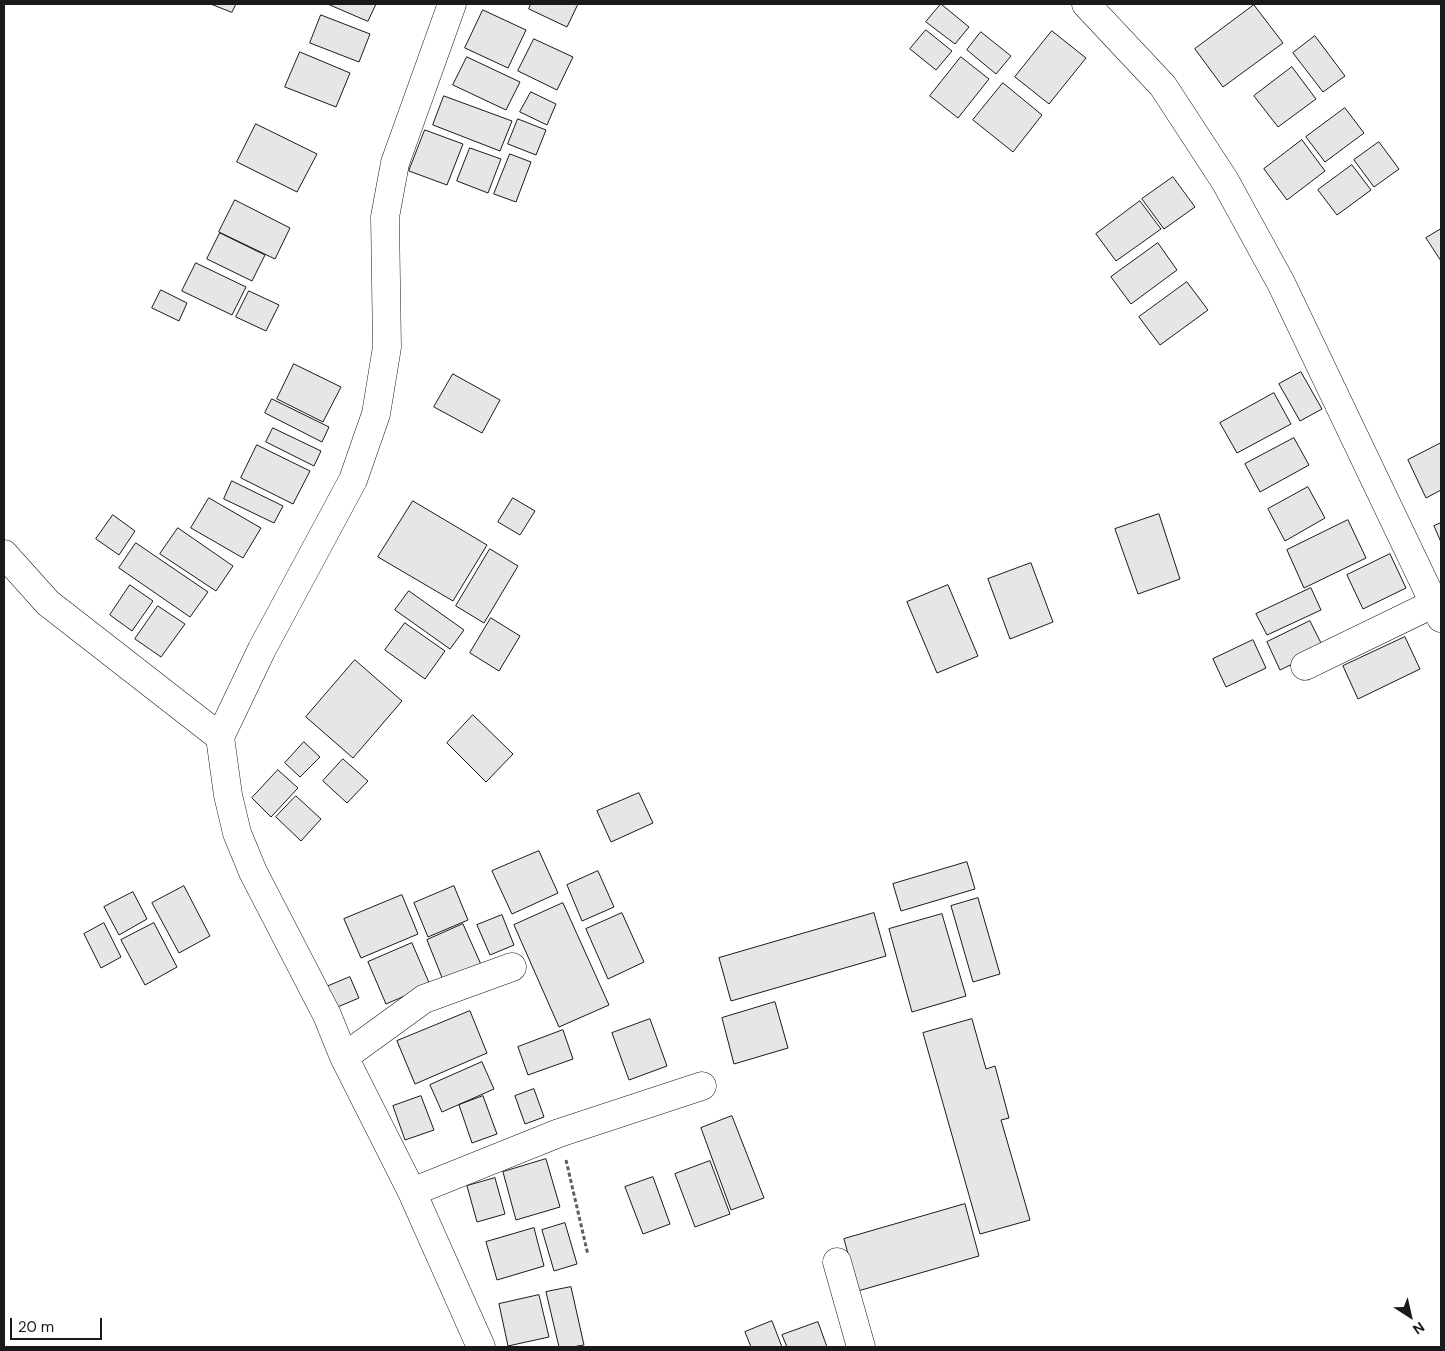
<!DOCTYPE html>
<style>
body{margin:0}
#map{position:relative;width:1445px;height:1351px;overflow:hidden;background:#fff;font-family:"DM Sans",sans-serif}
canvas{display:block}
.frame{position:absolute;inset:0;border:5px solid #1a1a1a;pointer-events:none}
.north{position:absolute;left:1385px;top:1291px;width:50px;height:50px;-webkit-text-stroke:4px #fff;paint-order:stroke;rotate:145deg;font-size:14px;font-weight:700;line-height:20px;text-align:center;color:#1a1a1a}
.north::after{content:'';display:block;margin:auto;width:18px;height:22px;background:#1a1a1a;clip-path:polygon(50% 0,100% 100%,50% 72%,0 100%)}
.scale{position:absolute;left:10px;top:1318px;width:92px;height:22px;box-sizing:border-box;border:2px solid #1a1a1a;border-top:0;padding-left:6px;font-size:15px;line-height:18px;white-space:nowrap;color:#1a1a1a;-webkit-text-stroke:4px #fff;paint-order:stroke}
</style>
<div id="map">
<canvas width="1445" height="1351"></canvas>
<div class="frame"></div>
<div class="north">N</div>
<div class="scale">20 m</div>
</div>
<script>
const c = document.querySelector('canvas').getContext('2d');
c.lineJoin = 'round';
function fill(path, color) {
  c.fillStyle = color;
  c.fill(path, 'evenodd');
}
function strokePath(path, color, width, dash) {
  c.strokeStyle = color;
  c.lineWidth = width;
  c.lineCap = dash ? 'butt' : 'round';
  c.setLineDash(dash || []);
  c.stroke(path);
}
const building = new Path2D(`
 M 211,4 L 236,4 L 232,12 Z
 M 328,4 L 376,4 L 368,21 Z
 M 531,4 L 578,4 L 567,27 L 529,9 Z
 M 941,4 L 969,27 L 955,44 L 926,22 Z
 M 1254,5 L 1283,43 L 1223,87 L 1195,49 Z
 M 483,10 L 526,30 L 508,68 L 465,48 Z
 M 321,15 L 370,34 L 359,62 L 310,43 Z
 M 926,30 L 952,51 L 936,70 L 910,49 Z
 M 1052,31 L 1086,58 L 1049,104 L 1015,77 Z
 M 981,32 L 1011,56 L 996,74 L 967,50 Z
 M 1315,36 L 1345,76 L 1323,92 L 1293,53 Z
 M 534,39 L 573,57 L 557,90 L 518,71 Z
 M 300,52 L 350,73 L 336,107 L 285,87 Z
 M 467,57 L 520,82 L 506,110 L 453,85 Z
 M 961,57 L 989,79 L 958,118 L 930,96 Z
 M 1292,67 L 1316,99 L 1278,127 L 1254,96 Z
 M 1003,83 L 1042,115 L 1013,152 L 973,120 Z
 M 531,92 L 556,104 L 547,125 L 520,112 Z
 M 444,96 L 512,121 L 500,151 L 433,125 Z
 M 1345,108 L 1364,133 L 1325,162 L 1306,137 Z
 M 518,119 L 546,130 L 536,155 L 508,144 Z
 M 256,124 L 317,154 L 297,192 L 237,162 Z
 M 425,130 L 463,144 L 447,185 L 409,171 Z
 M 1302,140 L 1325,171 L 1287,200 L 1264,169 Z
 M 1379,142 L 1399,169 L 1374,187 L 1354,160 Z
 M 470,148 L 501,159 L 488,193 L 457,181 Z
 M 510,154 L 531,162 L 516,202 L 494,194 Z
 M 1352,165 L 1371,190 L 1337,215 L 1318,190 Z
 M 1173,177 L 1195,207 L 1164,229 L 1142,199 Z
 M 235,200 L 290,228 L 275,259 L 219,232 Z
 M 1140,201 L 1161,229 L 1116,261 L 1096,234 Z
 M 1441,229 L 1441,261 L 1426,238 Z
 M 220,233 L 265,255 L 252,281 L 207,259 Z
 M 1158,243 L 1177,270 L 1131,304 L 1111,277 Z
 M 196,263 L 246,287 L 232,315 L 182,291 Z
 M 1187,282 L 1208,310 L 1160,345 L 1139,317 Z
 M 161,290 L 187,303 L 179,321 L 152,308 Z
 M 249,291 L 279,305 L 266,331 L 236,317 Z
 M 294,364 L 341,387 L 323,422 L 277,399 Z
 M 1301,372 L 1322,409 L 1300,421 L 1279,384 Z
 M 453,374 L 500,400 L 482,433 L 434,407 Z
 M 1274,393 L 1291,424 L 1237,453 L 1220,423 Z
 M 272,399 L 329,427 L 322,442 L 265,413 Z
 M 273,428 L 321,451 L 314,466 L 266,442 Z
 M 1294,438 L 1309,465 L 1260,492 L 1245,464 Z
 M 1441,443 L 1441,490 L 1426,498 L 1408,460 Z
 M 257,445 L 310,471 L 293,504 L 241,478 Z
 M 232,481 L 283,506 L 274,523 L 224,499 Z
 M 1308,487 L 1325,518 L 1285,541 L 1268,509 Z
 M 209,498 L 261,528 L 243,558 L 191,528 Z
 M 513,498 L 535,511 L 520,535 L 498,522 Z
 M 413,501 L 487,545 L 453,601 L 378,557 Z
 M 1159,514 L 1180,579 L 1138,594 L 1115,529 Z
 M 113,515 L 135,531 L 119,555 L 96,539 Z
 M 1348,520 L 1366,558 L 1304,588 L 1287,550 Z
 M 1441,523 L 1441,542 L 1434,526 Z
 M 178,528 L 233,566 L 216,591 L 160,554 Z
 M 136,543 L 208,592 L 190,617 L 119,568 Z
 M 490,549 L 518,566 L 484,623 L 456,606 Z
 M 1390,554 L 1406,588 L 1363,609 L 1347,575 Z
 M 1031,563 L 1053,622 L 1010,639 L 988,579 Z
 M 130,585 L 153,601 L 132,631 L 110,615 Z
 M 948,585 L 978,656 L 937,673 L 907,602 Z
 M 1311,588 L 1321,610 L 1267,635 L 1256,614 Z
 M 409,591 L 464,630 L 450,649 L 395,610 Z
 M 158,606 L 185,624 L 161,657 L 135,639 Z
 M 491,618 L 520,636 L 499,671 L 470,653 Z
 M 1310,621 L 1324,649 L 1280,670 L 1267,642 Z
 M 405,623 L 445,651 L 425,679 L 385,650 Z
 M 1405,637 L 1420,669 L 1358,699 L 1343,666 Z
 M 1253,640 L 1266,668 L 1226,687 L 1213,659 Z
 M 355,660 L 402,701 L 353,758 L 306,717 Z
 M 473,715 L 513,754 L 486,782 L 447,743 Z
 M 304,742 L 320,757 L 300,777 L 285,763 Z
 M 343,759 L 368,781 L 347,803 L 323,781 Z
 M 278,770 L 298,788 L 271,817 L 252,798 Z
 M 639,793 L 653,823 L 611,842 L 597,811 Z
 M 296,796 L 321,819 L 301,841 L 276,817 Z
 M 539,851 L 558,893 L 512,914 L 492,871 Z
 M 967,862 L 975,889 L 901,911 L 893,884 Z
 M 598,871 L 614,907 L 582,921 L 567,885 Z
 M 184,886 L 210,936 L 179,953 L 152,903 Z
 M 454,886 L 468,920 L 428,937 L 414,903 Z
 M 133,892 L 147,919 L 119,935 L 104,907 Z
 M 402,895 L 418,934 L 361,958 L 344,919 Z
 M 978,898 L 1000,974 L 973,982 L 951,906 Z
 M 563,903 L 609,1005 L 559,1027 L 514,925 Z
 M 622,913 L 644,962 L 608,979 L 586,929 Z
 M 874,913 L 886,956 L 731,1001 L 719,958 Z
 M 942,914 L 966,996 L 912,1012 L 889,929 Z
 M 502,915 L 514,945 L 490,955 L 477,925 Z
 M 104,923 L 121,957 L 101,968 L 84,934 Z
 M 154,923 L 177,967 L 145,985 L 121,940 Z
 M 463,924 L 483,969 L 445,985 L 427,940 Z
 M 412,943 L 430,985 L 386,1004 L 368,962 Z
 M 350,977 L 359,998 L 328,1011 L 319,990 Z
 M 775,1002 L 788,1048 L 734,1064 L 722,1018 Z
 M 470,1011 L 487,1053 L 415,1084 L 397,1041 Z
 M 650,1019 L 667,1066 L 629,1080 L 612,1033 Z
 M 972,1019 L 986,1069 L 995,1066 L 1009,1118 L 1001,1120 L 1030,1220 L 980,1234 L 923,1033 Z
 M 563,1030 L 573,1059 L 528,1075 L 518,1047 Z
 M 482,1062 L 494,1089 L 442,1112 L 430,1085 Z
 M 534,1089 L 544,1117 L 525,1124 L 515,1096 Z
 M 421,1096 L 434,1130 L 405,1140 L 393,1106 Z
 M 483,1096 L 497,1134 L 472,1143 L 459,1105 Z
 M 732,1116 L 764,1198 L 731,1210 L 701,1128 Z
 M 546,1159 L 560,1207 L 516,1220 L 503,1172 Z
 M 710,1161 L 730,1214 L 695,1227 L 675,1174 Z
 M 653,1177 L 670,1224 L 643,1234 L 625,1187 Z
 M 495,1178 L 505,1214 L 477,1222 L 467,1186 Z
 M 965,1204 L 979,1256 L 858,1291 L 844,1239 Z
 M 565,1223 L 577,1264 L 554,1271 L 542,1230 Z
 M 534,1228 L 544,1266 L 497,1280 L 486,1242 Z
 M 571,1287 L 584,1345 L 572,1347 L 559,1347 L 546,1292 Z
 M 539,1295 L 549,1337 L 508,1346 L 499,1304 Z
 M 772,1321 L 782,1347 L 751,1347 L 745,1332 Z
 M 818,1322 L 827,1347 L 787,1347 L 782,1335 Z`);
fill(building, '#e6e6e6');
strokePath(building, '#1a1a1a', 1);
const minor = new Path2D(`
 M 452,4 L 395,163 L 385,217 L 387,347 L 376,414 L 353,480 L 262,649 L 220,737 L 228,795 L 237,833 L 253,872 L 327,1015 L 344,1057 L 412,1192 L 481,1347
 M 1086,4 L 1163,86 L 1225,181 L 1281,283 L 1441,618
 M 4,554 L 48,603 L 220,737
 M 1305,666 L 1441,600
 M 344,1057 L 424,999 L 512,967
 M 412,1192 L 559,1133 L 702,1086
 M 837,1262 L 861,1347`);
strokePath(minor, '#1a1a1a', 29);
strokePath(new Path2D(`
 M 566,1160 L 588,1255`), '#5f5f5f', 3, [4, 2.5]);
strokePath(minor, '#fff', 28);
</script>
